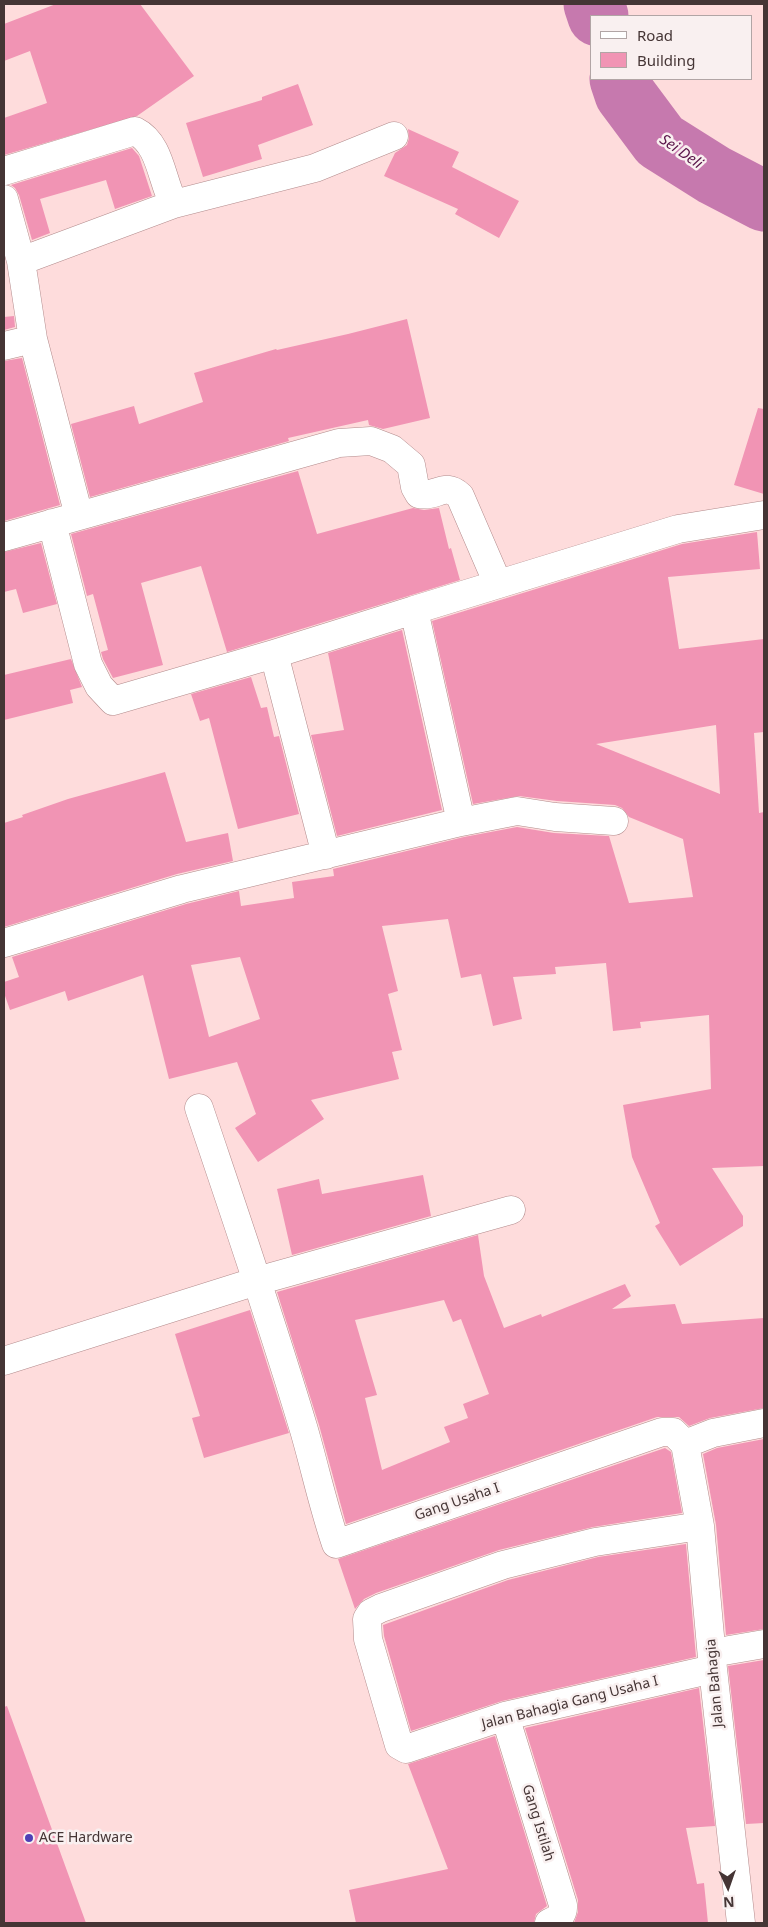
<!DOCTYPE html>
<style>
body{margin:0}
#map{position:relative;width:768px;height:1927px;overflow:hidden;background:#fedcdc;font-family:"Noto Sans",sans-serif}
canvas{display:block}
.frame{position:absolute;inset:0;border:5px solid #453535;pointer-events:none}
.legend{position:absolute;left:590px;top:15px;width:162px;height:65px;box-sizing:border-box;background:#f9f0f0;border:1px solid #b1a5a5;margin:0;padding:6px 9px;list-style:none;font-size:15px;color:#453535}
.legend li{display:flex;align-items:center;gap:10px;height:25px}
.legend b{width:25px;border:1px solid #b1a5a5}
.north{position:absolute;left:703px;top:1862px;width:50px;height:50px;-webkit-text-stroke:4px #f9f0f0;paint-order:stroke;rotate:177deg;font-size:14px;font-weight:700;line-height:20px;text-align:center;color:#453535}
.north::after{content:'';display:block;margin:auto;width:18px;height:22px;background:#453535;clip-path:polygon(50% 0,100% 100%,50% 72%,0 100%)}
</style>
<div id="map">
<canvas width="768" height="1927"></canvas>
<div class="frame"></div>
<ul class="legend">
<li><b style="height:6px;background:#fff"></b>Road</li>
<li><b style="height:14px;background:#f194b4"></b>Building</li>
</ul>
<div class="north">N</div>
</div>
<script>
const c = document.querySelector('canvas').getContext('2d');
c.lineJoin = 'round';
function strokePath(path, color, width, dash) {
  c.strokeStyle = color;
  c.lineWidth = width;
  c.lineCap = dash ? 'butt' : 'round';
  c.setLineDash(dash || []);
  c.stroke(path);
}
function fill(path, color) {
  c.fillStyle = color;
  c.fill(path, 'evenodd');
}
function write(font, color, halo, rows, align = 'center') {
  c.font = font + ' "Noto Sans",sans-serif';
  c.lineWidth = 5;
  c.setLineDash([]);
  c.textBaseline = 'middle';
  c.strokeStyle = halo;
  c.fillStyle = color;
  for (const [text, x, y, turn = 0] of rows) {
    c.save();
    c.translate(x, y);
    c.rotate((+turn || 0) * Math.PI / 180);
    c.textAlign = isNaN(turn) ? turn : align;
    if (halo) c.strokeText(text, 0, 0);
    c.fillText(text, 0, 0);
    c.restore();
  }
}
strokePath(new Path2D(`
 M 594,4 L 598,16
 M 620,79 L 625,94 L 660,141 L 714,175 L 764,201`), '#c679ae', 61);
fill(new Path2D(`
 M 56,4 L 140,4 L 194,76 L 137,116 L 4,155 L 4,118 L 47,103 L 30,51 L 4,61 L 4,24 Z
 M 298,84 L 313,125 L 258,145 L 262,159 L 203,177 L 186,123 L 262,100 L 262,97 Z
 M 408,129 L 459,152 L 452,167 L 519,201 L 499,238 L 455,214 L 458,209 L 384,176 L 395,153 L 407,145 L 409,138 Z
 M 132,148 L 139,156 L 152,196 L 115,209 L 106,180 L 40,199 L 50,233 L 32,240 L 19,195 L 15,188 L 11,185 Z
 M 14,316 L 15,327 L 4,330 L 4,317 Z
 M 407,319 L 430,418 L 383,429 L 369,425 L 368,420 L 288,438 L 289,441 L 90,497 L 71,424 L 134,406 L 139,424 L 203,402 L 194,373 L 276,349 L 277,350 L 348,334 Z
 M 22,358 L 60,505 L 4,521 L 4,361 Z
 M 758,408 L 764,409 L 764,494 L 734,485 Z
 M 298,471 L 317,534 L 413,508 L 424,510 L 439,508 L 449,549 L 451,548 L 460,580 L 227,652 L 201,566 L 141,583 L 163,665 L 113,678 L 103,659 L 101,652 L 108,650 L 93,594 L 87,596 L 71,534 Z
 M 757,532 L 760,569 L 668,577 L 679,649 L 764,639 L 764,732 L 754,733 L 759,813 L 764,812 L 764,1166 L 712,1168 L 743,1216 L 743,1226 L 680,1266 L 655,1226 L 660,1223 L 632,1157 L 623,1105 L 711,1089 L 709,1015 L 640,1022 L 641,1028 L 613,1031 L 606,963 L 555,967 L 556,974 L 513,977 L 522,1019 L 493,1026 L 481,974 L 461,978 L 448,919 L 382,926 L 398,991 L 388,994 L 402,1050 L 392,1052 L 399,1079 L 311,1100 L 324,1119 L 258,1162 L 235,1128 L 256,1114 L 237,1062 L 169,1079 L 143,975 L 68,1001 L 65,991 L 10,1010 L 4,993 L 4,982 L 19,977 L 12,957 L 186,904 L 239,891 L 241,906 L 294,898 L 292,882 L 334,876 L 333,869 L 464,837 L 517,827 L 554,833 L 609,836 L 629,903 L 693,897 L 683,839 L 629,817 L 622,808 L 615,805 L 557,801 L 519,796 L 473,804 L 432,621 L 682,544 ZM 716,725 L 720,794 L 596,744 ZM 240,957 L 260,1019 L 209,1037 L 191,965 Z
 M 41,543 L 57,604 L 23,613 L 16,589 L 4,592 L 4,552 Z
 M 402,630 L 442,810 L 337,836 L 311,735 L 344,730 L 328,653 Z
 M 71,659 L 82,687 L 70,690 L 73,703 L 4,720 L 4,675 Z
 M 251,677 L 261,708 L 267,707 L 274,737 L 279,736 L 299,814 L 238,829 L 209,718 L 200,721 L 191,694 Z
 M 165,772 L 186,842 L 228,833 L 233,861 L 177,874 L 4,927 L 4,823 L 23,817 L 22,815 L 68,799 Z
 M 423,1175 L 431,1216 L 292,1255 L 277,1189 L 319,1179 L 322,1194 Z
 M 478,1235 L 484,1276 L 504,1328 L 541,1314 L 542,1317 L 625,1284 L 631,1296 L 612,1309 L 675,1304 L 682,1324 L 764,1318 L 764,1408 L 710,1418 L 689,1426 L 679,1417 L 657,1417 L 346,1524 L 319,1425 L 277,1292 ZM 444,1300 L 453,1322 L 461,1319 L 489,1394 L 463,1404 L 468,1418 L 444,1427 L 450,1442 L 382,1470 L 365,1398 L 377,1395 L 355,1320 Z
 M 250,1310 L 289,1433 L 204,1458 L 192,1418 L 200,1416 L 175,1334 Z
 M 764,1439 L 764,1629 L 726,1635 L 716,1525 L 703,1454 L 717,1448 Z
 M 665,1448 L 671,1452 L 682,1513 L 593,1527 L 499,1550 L 376,1593 L 364,1599 L 355,1609 L 338,1559 Z
 M 686,1544 L 696,1657 L 502,1701 L 411,1731 L 384,1636 L 383,1625 L 508,1580 L 598,1557 Z
 M 764,1660 L 764,1823 L 746,1824 L 728,1666 Z
 M 699,1688 L 715,1826 L 686,1828 L 697,1884 L 704,1883 L 708,1923 L 574,1923 L 578,1912 L 578,1900 L 525,1728 Z
 M 7,1706 L 86,1923 L 4,1923 L 4,1707 Z
 M 495,1736 L 547,1906 L 536,1914 L 534,1923 L 356,1923 L 349,1890 L 448,1869 L 408,1764 Z`), '#f194b4');
const street = new Path2D(`
 M 4,171 L 135,131 C 161,144 161,180 174,204 L 315,168 L 394,136
 M 4,199 L 21,261 L 174,204
 M 21,261 L 33,339 L 79,516
 M 4,346 L 33,339
 M 52,523 L 88,664 L 99,686 L 113,701 L 274,654 L 414,610
 M 4,537 L 339,443 L 371,441 L 392,449 L 411,465 L 415,487 L 419,494 C 437,498 444,481 460,496 L 498,584
 M 274,654 L 326,855
 M 461,822 L 517,811 L 555,817 L 614,821
 M 4,943 L 182,889 L 461,822 L 414,610 L 678,529 L 764,515
 M 199,1108 C 235,1215 272,1322 304,1430 C 315,1468 323,1506 336,1544 L 662,1432 L 673,1432 L 685,1444 L 700,1526 L 713,1669 L 741,1923
 M 4,1361 L 257,1281 L 511,1210
 M 685,1444 L 713,1433 L 764,1423
 M 700,1526 L 595,1542 L 503,1565 L 381,1608 L 371,1613 L 367,1619 L 368,1639 L 399,1745 L 406,1749 L 505,1716 L 713,1669
 M 712,1653 L 764,1644
 M 505,1716 L 563,1905 C 564,1916 557,1919 549,1923`);
strokePath(street, '#b28b8c', 29);
strokePath(street, '#fff', 28);
for (const [x, y, r, color] of [
 [29,1838,5,"#4e3fb6"]
]) {
  const dot = new Path2D();
  dot.arc(x, y, r, 0, 2 * Math.PI);
  c.fillStyle = color;
  c.fill(dot);
  strokePath(dot, '#f9f0f0', 2);
}
write('14px', '#453535', '#f9f0f0', [
 ["Gang Usaha I",457,1502,-19],
 ["Jalan Bahagia",715,1683,-95],
 ["Jalan Bahagia Gang Usaha I",570,1703,-14],
 ["Gang Istilah",538,1823,73]
]);
write('14px', '#453535', '#f9f0f0', [
 ["ACE Hardware",39,1838]
], 'left');
write('italic 15px', '#571247', '#f9f0f0', [
 ["Sei Deli",681,152,35]
]);
</script>
